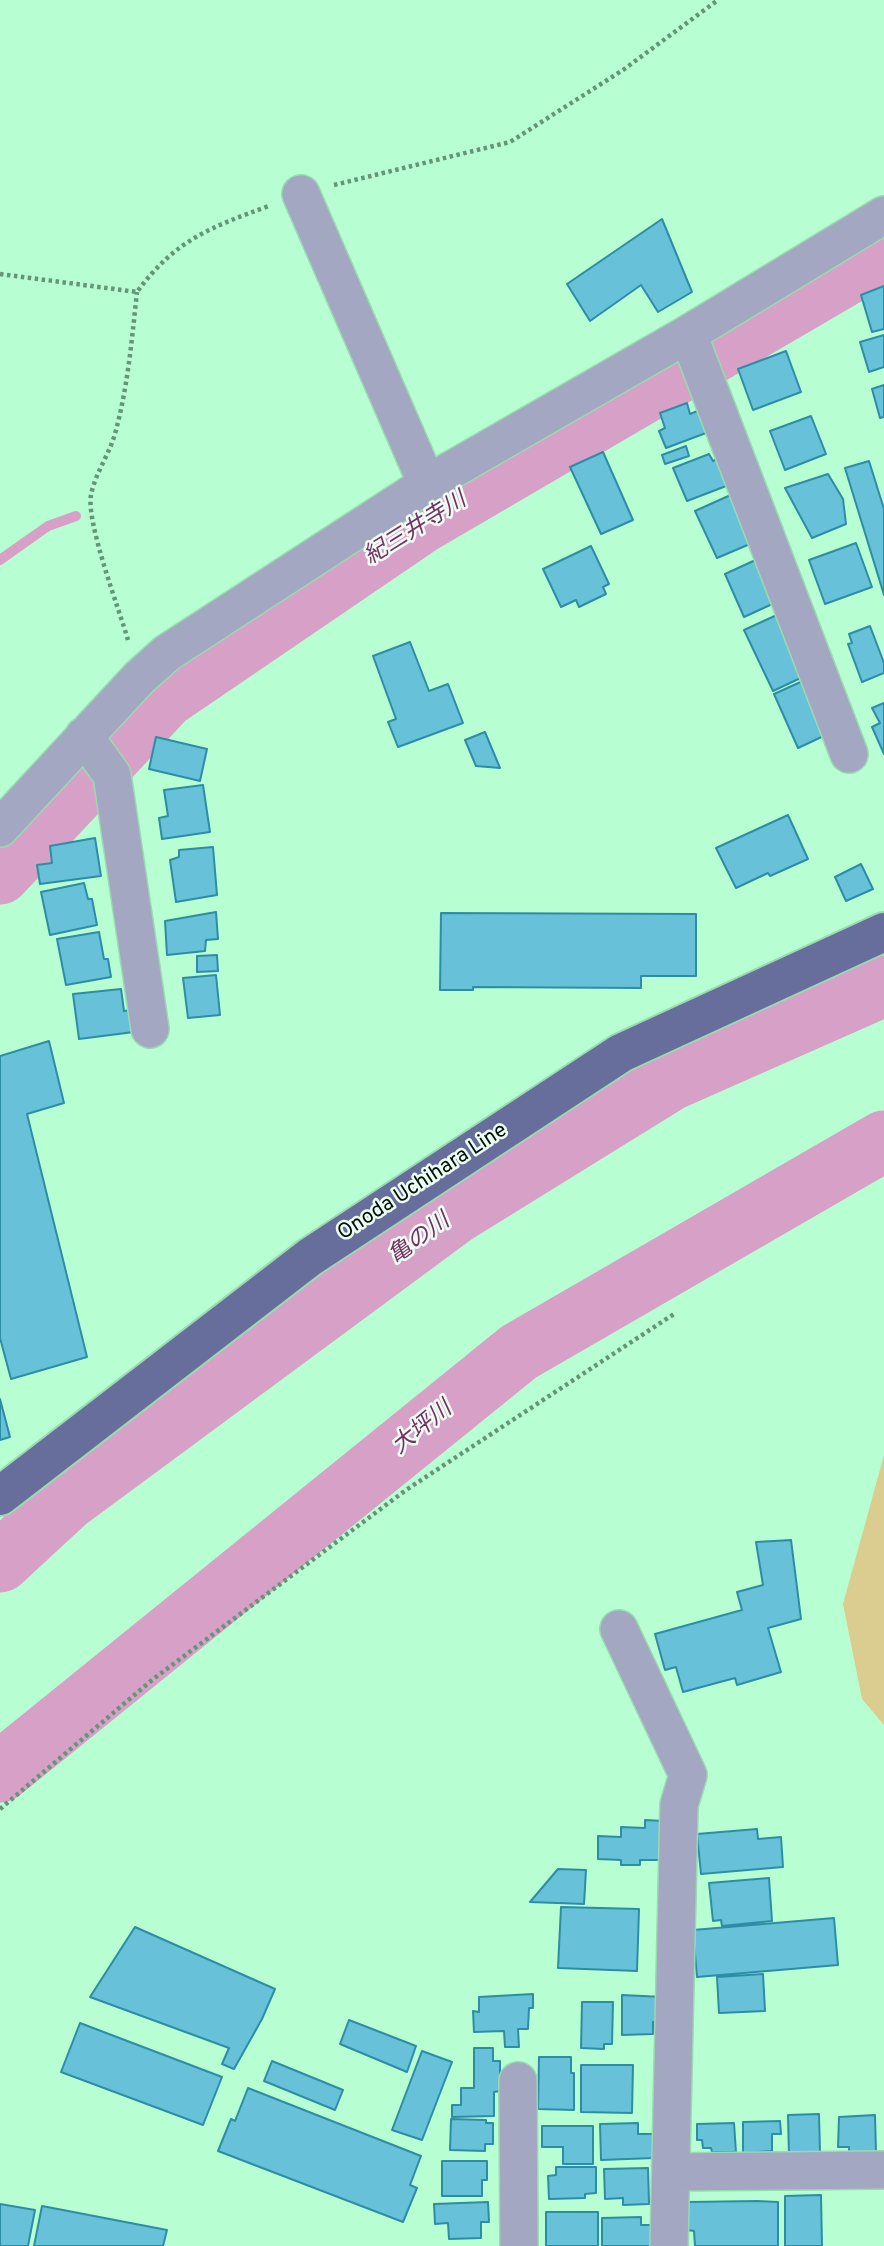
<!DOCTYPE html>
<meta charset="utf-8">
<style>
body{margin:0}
canvas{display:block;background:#b7ffd3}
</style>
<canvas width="884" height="2246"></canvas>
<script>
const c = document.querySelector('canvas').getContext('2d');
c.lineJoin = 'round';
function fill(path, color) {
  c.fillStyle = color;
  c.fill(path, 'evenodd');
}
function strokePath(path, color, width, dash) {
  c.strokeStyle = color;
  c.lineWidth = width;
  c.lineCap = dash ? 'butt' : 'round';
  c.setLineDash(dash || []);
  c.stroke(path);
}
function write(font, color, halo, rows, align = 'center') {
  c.font = font + ' Overpass,"Noto Sans JP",sans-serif';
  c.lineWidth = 5;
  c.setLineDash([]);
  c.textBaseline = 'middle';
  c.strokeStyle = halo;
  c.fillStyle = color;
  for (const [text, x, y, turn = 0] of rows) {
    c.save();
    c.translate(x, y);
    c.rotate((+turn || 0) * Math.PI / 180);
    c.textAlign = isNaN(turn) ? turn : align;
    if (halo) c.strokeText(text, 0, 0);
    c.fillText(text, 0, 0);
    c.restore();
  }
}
fill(new Path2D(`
 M 884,1455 L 884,1725 L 862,1699 L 843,1604 Z`), '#dacd8f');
strokePath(new Path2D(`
 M 0,560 L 48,526 L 76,516`), '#d7a0c7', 10);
strokePath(new Path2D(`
 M 0,874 L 166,697 L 420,524 L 884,253
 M 0,1562 L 66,1501 L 456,1213 L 671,1080 L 884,986
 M 0,1772 L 519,1352 L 884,1141`), '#d7a0c7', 61);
const building = new Path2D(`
 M 662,219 L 692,292 L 658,312 L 641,285 L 590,321 L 567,284 Z
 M 884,286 L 884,329 L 872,332 L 861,295 Z
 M 884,335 L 884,367 L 869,372 L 860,342 Z
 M 786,351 L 801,392 L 753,410 L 738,369 Z
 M 884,385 L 884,417 L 880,418 L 872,389 Z
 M 687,403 L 690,414 L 705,408 L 714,430 L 666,448 L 659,431 L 665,428 L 660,413 Z
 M 811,416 L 826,454 L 785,470 L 770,431 Z
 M 686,446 L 689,456 L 665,464 L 662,455 Z
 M 603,452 L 633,520 L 601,534 L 570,467 Z
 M 709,454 L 713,461 L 724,456 L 734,483 L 687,501 L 673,468 Z
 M 869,461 L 884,509 L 884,595 L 845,468 Z
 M 828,474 L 843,499 L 846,524 L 812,538 L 785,488 Z
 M 735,493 L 757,541 L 717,558 L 695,511 Z
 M 856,543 L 872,587 L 825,604 L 809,560 Z
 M 591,546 L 609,584 L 603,587 L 606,594 L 579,607 L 576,600 L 561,607 L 543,569 Z
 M 762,557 L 781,600 L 744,617 L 725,574 Z
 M 779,614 L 807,675 L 773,691 L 744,630 Z
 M 870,626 L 884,663 L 884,673 L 862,682 L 848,644 L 852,643 L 849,634 Z
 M 410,642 L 429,691 L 448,684 L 463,723 L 398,747 L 388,722 L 396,719 L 373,656 Z
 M 805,680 L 830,733 L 798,748 L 774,694 Z
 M 884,703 L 884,754 L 872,727 L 880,723 L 872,708 Z
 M 485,732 L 500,768 L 476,766 L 465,740 Z
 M 156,737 L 207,749 L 200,781 L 149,769 Z
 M 203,785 L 210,832 L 162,839 L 159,818 L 168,816 L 164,790 Z
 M 788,815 L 808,859 L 770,876 L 768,873 L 736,888 L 716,848 Z
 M 95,838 L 101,876 L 40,884 L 37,865 L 52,863 L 50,846 Z
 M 213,847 L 217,895 L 176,902 L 170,860 L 179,857 L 179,850 Z
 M 861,864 L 873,889 L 846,901 L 835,877 Z
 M 84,883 L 88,899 L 92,899 L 97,925 L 50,935 L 41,892 Z
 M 216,912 L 218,939 L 206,940 L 205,951 L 167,955 L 165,921 Z
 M 441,913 L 696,914 L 696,976 L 641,976 L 641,988 L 473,987 L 473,990 L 440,990 Z
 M 99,932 L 104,959 L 108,959 L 111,977 L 66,985 L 57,939 Z
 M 217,955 L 218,971 L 197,972 L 197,956 Z
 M 216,975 L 220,1015 L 188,1018 L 183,978 Z
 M 121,989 L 124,1011 L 132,1010 L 134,1032 L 79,1039 L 73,994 Z
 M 49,1041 L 64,1103 L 27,1114 L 87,1357 L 11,1379 L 0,1338 L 0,1056 Z
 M 0,1399 L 10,1437 L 0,1440 Z
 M 791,1540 L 801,1619 L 768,1628 L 781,1672 L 737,1685 L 735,1678 L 683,1692 L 676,1667 L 665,1670 L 655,1634 L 742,1610 L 737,1592 L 763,1585 L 756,1542 Z
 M 645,1820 L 664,1821 L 663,1860 L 640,1860 L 640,1865 L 621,1865 L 621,1860 L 598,1859 L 598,1836 L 621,1837 L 621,1827 L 645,1828 Z
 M 757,1829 L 758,1839 L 781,1837 L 783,1867 L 701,1874 L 697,1834 Z
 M 558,1869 L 586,1870 L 584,1904 L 530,1902 Z
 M 769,1878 L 772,1921 L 722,1926 L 721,1920 L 713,1921 L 709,1883 Z
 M 561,1907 L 639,1909 L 637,1971 L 558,1968 Z
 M 834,1918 L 838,1965 L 697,1977 L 693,1930 Z
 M 135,1927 L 275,1989 L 262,2019 L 234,2069 L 222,2064 L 229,2048 L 90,1997 Z
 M 763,1974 L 765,2011 L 719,2013 L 717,1977 Z
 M 533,1994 L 533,2008 L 529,2008 L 528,2029 L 518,2029 L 519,2047 L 505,2047 L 504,2031 L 474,2032 L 473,2011 L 479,2012 L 479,1997 Z
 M 622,1995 L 663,1997 L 663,2021 L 653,2022 L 653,2034 L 622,2035 Z
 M 582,2002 L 613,2002 L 612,2044 L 604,2044 L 604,2049 L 581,2048 Z
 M 349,2020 L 416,2046 L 407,2072 L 340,2044 Z
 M 80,2023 L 222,2077 L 203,2125 L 61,2072 Z
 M 474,2048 L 493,2048 L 493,2061 L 500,2061 L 500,2091 L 494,2092 L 494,2116 L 452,2117 L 452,2105 L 461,2105 L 461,2088 L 474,2088 Z
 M 422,2051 L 452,2062 L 422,2140 L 392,2130 Z
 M 539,2057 L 571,2057 L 571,2073 L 574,2073 L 574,2110 L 538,2109 Z
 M 272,2061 L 343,2090 L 335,2110 L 264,2081 Z
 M 581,2065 L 633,2065 L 632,2113 L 581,2112 Z
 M 248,2088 L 421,2156 L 410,2185 L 417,2188 L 403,2222 L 218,2151 L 231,2119 L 235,2121 Z
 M 819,2114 L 820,2152 L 789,2157 L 788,2115 Z
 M 875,2115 L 876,2152 L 849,2152 L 849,2147 L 838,2147 L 839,2117 Z
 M 451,2119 L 486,2120 L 486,2123 L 493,2123 L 493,2144 L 485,2144 L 485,2151 L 450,2150 Z
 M 780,2121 L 781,2134 L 772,2134 L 772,2151 L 743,2153 L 743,2122 Z
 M 638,2123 L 638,2134 L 653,2134 L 654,2158 L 601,2160 L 600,2124 Z
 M 734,2123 L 736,2152 L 712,2152 L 711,2148 L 703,2148 L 702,2140 L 697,2140 L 697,2124 Z
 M 542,2126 L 593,2126 L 593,2164 L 563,2164 L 563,2147 L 542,2147 Z
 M 442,2161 L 487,2161 L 487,2180 L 482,2180 L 482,2196 L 442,2196 Z
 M 556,2167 L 596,2167 L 596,2193 L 585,2194 L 585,2198 L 549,2199 L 548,2176 L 556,2175 Z
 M 648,2168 L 649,2204 L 623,2205 L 623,2198 L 605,2199 L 604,2169 Z
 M 821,2195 L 822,2246 L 785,2246 L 785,2196 Z
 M 757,2201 L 778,2202 L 778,2246 L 695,2246 L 694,2231 L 687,2230 L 688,2202 Z
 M 488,2202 L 489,2222 L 481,2222 L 481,2238 L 449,2239 L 448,2223 L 435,2224 L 434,2204 Z
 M 0,2204 L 35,2210 L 28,2246 L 0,2246 Z
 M 42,2206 L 167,2230 L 163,2246 L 34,2246 Z
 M 546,2212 L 598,2212 L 598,2246 L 546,2246 Z
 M 641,2217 L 641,2225 L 651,2225 L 651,2246 L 602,2246 L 602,2218 Z`);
fill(building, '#67c1d9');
strokePath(building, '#2d8da4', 2);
const minor = new Path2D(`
 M 301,194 L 427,484
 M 688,334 L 849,754
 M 84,736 L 112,775 L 150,1029
 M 0,828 L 139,678 L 167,653 L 427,484 L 688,334 L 884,215
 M 619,1629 L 688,1775 L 679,1805 L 669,2246
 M 518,2081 L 519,2246
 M 672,2172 L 884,2170`);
const major = new Path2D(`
 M 0,1496 L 310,1257 L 621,1053 L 884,932`);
strokePath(minor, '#9ad9b2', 40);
strokePath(major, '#9ad9b2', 42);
strokePath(new Path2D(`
 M 334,185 L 510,142 L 623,70 L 718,0
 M 0,274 L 137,292 C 175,240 211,227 269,206
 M 128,640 C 119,609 86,522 91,495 C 95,473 111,452 116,430 C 128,385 132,338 137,292
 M 0,1809 L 152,1680 L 406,1490 L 674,1314`), '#659577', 4.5, [3.5, 3.5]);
strokePath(minor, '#a3a7c1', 37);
strokePath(major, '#686e9b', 38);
write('21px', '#001205', '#effcf4', [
 ["Onoda Uchihara Line",423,1183,-33]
]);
write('italic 23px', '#743264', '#effcf4', [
 ["紀三井寺川",416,530,-32],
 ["亀の川",420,1240,-36],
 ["大坪川",423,1429,-39]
]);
</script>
